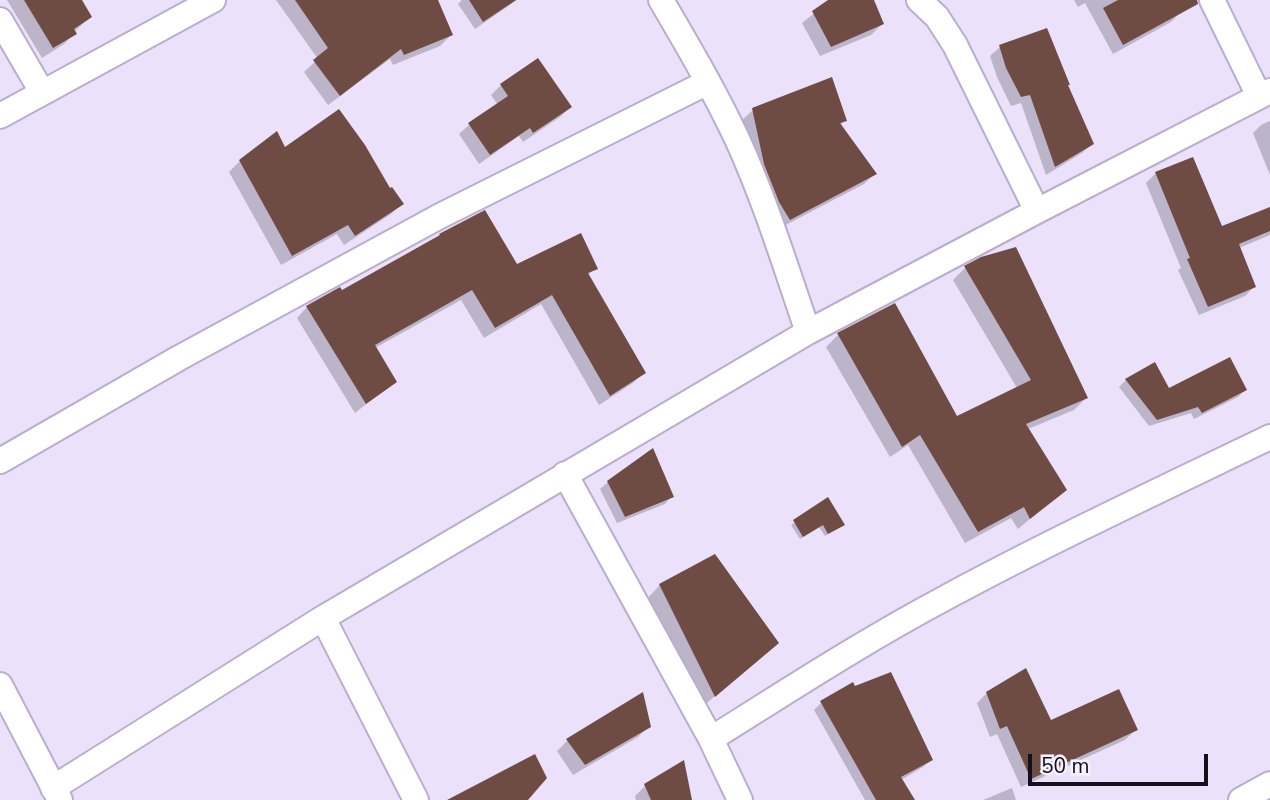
<!DOCTYPE html>
<style>
body{margin:0}
#map{position:relative;width:1270px;height:800px;overflow:hidden;background:#ebe1fa;font-family:"Nunito Sans",sans-serif}
canvas{display:block}
.scale{position:absolute;left:1028px;top:754px;width:180px;height:32px;box-sizing:border-box;border:4px solid #14101b;border-top:0;padding-left:9px;font-size:21px;line-height:24px;white-space:nowrap;color:#14101b;-webkit-text-stroke:5px #f6f1fe;paint-order:stroke}
</style>
<div id="map">
<canvas width="1270" height="800"></canvas>
<div class="scale">50 m</div>
</div>
<script>
const c = document.querySelector('canvas').getContext('2d');
c.lineJoin = 'round';
function fill(path, color) {
  c.fillStyle = color;
  c.fill(path, 'evenodd');
}
function strokePath(path, color, width, dash) {
  c.strokeStyle = color;
  c.lineWidth = width;
  c.lineCap = dash ? 'butt' : 'round';
  c.setLineDash(dash || []);
  c.stroke(path);
}
fill(new Path2D(`
 M 7,0 L 80,0 L 90,17 L 74,32 L 75,33 L 64,44 L 42,58 Z
 M 276,0 L 436,0 L 451,35 L 440,46 L 393,65 L 390,59 L 328,105 L 304,72 L 318,59 Z
 M 462,0 L 517,0 L 475,29 L 458,4 Z
 M 831,0 L 872,0 L 882,24 L 871,35 L 820,56 L 802,23 Z
 M 1074,0 L 1174,0 L 1181,12 L 1171,22 L 1113,54 L 1085,3 L 1078,7 Z
 M 1000,47 L 1066,86 L 1092,144 L 1082,153 L 1046,175 L 1021,103 L 1011,106 L 997,77 L 990,56 Z
 M 501,85 L 570,107 L 560,117 L 523,142 L 519,136 L 479,164 L 459,134 L 469,125 L 498,105 L 491,95 Z
 M 753,110 L 845,120 L 840,126 L 875,173 L 864,184 L 778,229 L 741,121 Z
 M 1270,121 L 1270,175 L 1253,133 L 1261,125 Z
 M 284,150 L 390,191 L 401,204 L 391,214 L 344,245 L 337,234 L 281,265 L 229,172 L 240,161 Z
 M 1192,159 L 1221,229 L 1270,209 L 1270,235 L 1239,248 L 1254,287 L 1245,296 L 1199,315 L 1178,270 L 1181,268 L 1146,183 L 1155,174 Z
 M 485,212 L 517,266 L 595,268 L 587,276 L 644,372 L 633,383 L 599,405 L 541,304 L 484,338 L 461,300 L 375,348 L 395,381 L 355,413 L 297,318 L 307,307 L 341,292 L 435,240 L 440,235 Z
 M 965,268 L 1086,398 L 1074,410 L 1028,429 L 1065,489 L 1018,529 L 1011,518 L 965,543 L 908,445 L 890,457 L 826,347 L 838,335 L 957,419 L 1017,388 L 953,280 Z
 M 1126,380 L 1168,390 L 1245,390 L 1238,397 L 1194,419 L 1191,413 L 1149,426 L 1119,387 Z
 M 608,482 L 672,496 L 665,504 L 617,523 L 600,489 Z
 M 828,499 L 839,527 L 825,536 L 819,527 L 800,539 L 791,525 Z
 M 660,585 L 776,643 L 700,709 L 646,600 Z
 M 987,693 L 1051,723 L 1135,730 L 1125,740 L 1021,787 L 997,734 L 990,737 L 977,703 Z
 M 821,703 L 931,760 L 923,767 L 901,780 L 902,800 L 865,800 L 814,710 Z
 M 649,726 L 638,737 L 573,775 L 557,751 L 568,740 Z
 M 645,786 L 690,800 L 636,800 L 635,796 Z
 M 1012,788 L 1016,800 L 983,800 Z`), '#0003');
fill(new Path2D(`
 M 24,0 L 82,0 L 92,17 L 74,29 L 77,34 L 53,48 Z
 M 295,0 L 438,0 L 453,35 L 404,55 L 401,49 L 340,96 L 313,60 L 328,48 Z
 M 469,0 L 516,0 L 483,22 Z
 M 828,0 L 874,0 L 884,24 L 831,47 L 812,11 Z
 M 1118,0 L 1197,0 L 1198,4 L 1123,45 L 1103,8 Z
 M 1047,28 L 1070,85 L 1068,85 L 1094,144 L 1055,167 L 1030,95 L 1021,97 L 1006,68 L 999,45 Z
 M 538,58 L 572,107 L 533,133 L 530,128 L 490,155 L 468,123 L 508,96 L 500,84 Z
 M 832,77 L 847,121 L 840,123 L 877,174 L 790,220 L 779,202 L 764,164 L 752,108 Z
 M 339,109 L 365,145 L 390,188 L 392,187 L 404,204 L 355,236 L 348,225 L 292,256 L 239,160 L 277,131 L 285,147 Z
 M 1193,157 L 1222,226 L 1270,207 L 1270,231 L 1239,244 L 1256,287 L 1208,307 L 1187,259 L 1190,258 L 1155,172 Z
 M 485,210 L 517,264 L 581,233 L 598,269 L 588,273 L 646,373 L 610,396 L 552,295 L 495,328 L 472,290 L 375,345 L 397,382 L 366,404 L 306,306 L 340,287 L 342,290 L 440,235 L 439,234 Z
 M 1016,247 L 1088,398 L 1026,424 L 1067,490 L 1030,519 L 1024,507 L 978,532 L 920,435 L 902,447 L 837,333 L 895,303 L 957,416 L 1031,380 L 964,266 L 981,257 Z
 M 1230,357 L 1247,390 L 1202,413 L 1198,407 L 1157,420 L 1125,379 L 1155,362 L 1169,388 Z
 M 653,448 L 674,497 L 625,517 L 607,481 Z
 M 828,497 L 845,525 L 828,534 L 823,525 L 803,537 L 793,520 Z
 M 715,554 L 779,643 L 715,697 L 659,584 Z
 M 1026,668 L 1051,720 L 1119,689 L 1138,730 L 1031,779 L 1007,726 L 1000,729 L 986,692 Z
 M 891,672 L 933,760 L 901,777 L 915,800 L 876,800 L 820,701 L 853,682 L 855,686 Z
 M 643,692 L 651,727 L 585,765 L 566,739 Z
 M 535,754 L 547,778 L 528,800 L 447,800 Z
 M 684,760 L 692,800 L 651,800 L 644,784 Z`), '#6e4b43');
const minor = new Path2D(`
 M 661,0 C 688,46 715,92 738,141 C 766,203 786,268 808,332
 M 919,0 L 937,17 L 955,45 L 1037,211
 M 1212,0 L 1259,96
 M 0,20 L 42,92
 M 0,116 L 213,0
 M 0,461 L 179,358 L 440,216 L 708,82
 M 565,474 L 711,739 L 740,800
 M 323,618 L 416,800
 M 0,685 L 60,800
 M 711,739 C 789,690 866,640 947,597 C 1053,540 1162,489 1270,437
 M 53,788 L 323,618 L 808,332 L 1037,211 L 1270,91
 M 1241,800 L 1270,784`);
strokePath(minor, '#baaecc', 28);
strokePath(minor, '#fff', 24);
</script>
